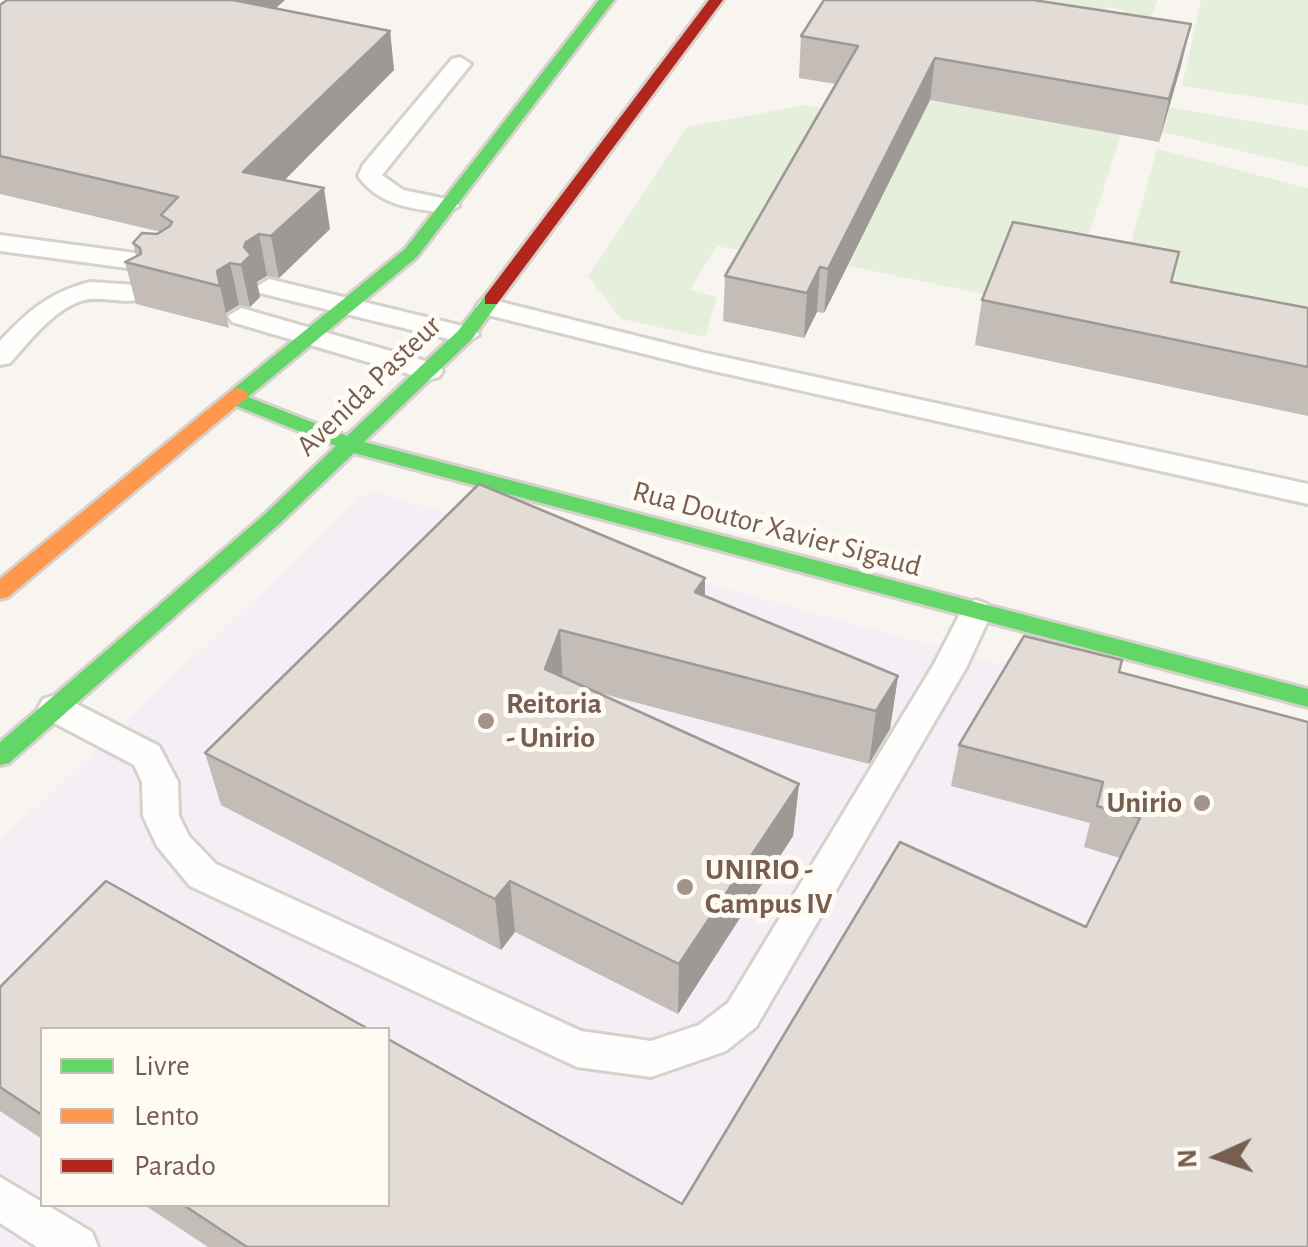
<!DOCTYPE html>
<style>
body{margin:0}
#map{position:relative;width:1308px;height:1247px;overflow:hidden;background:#f8f5f0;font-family:"Alegreya Sans",sans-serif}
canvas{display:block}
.legend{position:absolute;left:40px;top:1027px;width:350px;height:180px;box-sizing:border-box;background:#fefaf4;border:2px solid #c8bcb2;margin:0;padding:12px 18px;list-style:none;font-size:30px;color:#775e50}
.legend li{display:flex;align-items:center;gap:20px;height:50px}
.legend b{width:50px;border:2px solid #c8bcb2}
.north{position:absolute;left:1168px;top:1107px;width:100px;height:100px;-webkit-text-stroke:8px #fefaf4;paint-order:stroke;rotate:267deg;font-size:28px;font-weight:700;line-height:40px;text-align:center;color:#775e50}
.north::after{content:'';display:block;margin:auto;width:35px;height:45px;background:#775e50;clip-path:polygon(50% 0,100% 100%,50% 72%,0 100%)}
</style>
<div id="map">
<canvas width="1308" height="1247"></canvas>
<ul class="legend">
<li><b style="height:12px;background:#63d668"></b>Livre</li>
<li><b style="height:12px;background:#ff974d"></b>Lento</li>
<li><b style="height:12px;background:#b3261e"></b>Parado</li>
</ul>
<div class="north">N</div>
</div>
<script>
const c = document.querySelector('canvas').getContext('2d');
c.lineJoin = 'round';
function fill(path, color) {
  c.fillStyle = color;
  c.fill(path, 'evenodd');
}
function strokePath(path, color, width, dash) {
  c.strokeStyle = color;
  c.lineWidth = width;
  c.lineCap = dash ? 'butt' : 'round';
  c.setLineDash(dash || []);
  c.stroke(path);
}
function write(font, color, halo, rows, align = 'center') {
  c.font = font + ' "Alegreya Sans",sans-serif';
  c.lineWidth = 10;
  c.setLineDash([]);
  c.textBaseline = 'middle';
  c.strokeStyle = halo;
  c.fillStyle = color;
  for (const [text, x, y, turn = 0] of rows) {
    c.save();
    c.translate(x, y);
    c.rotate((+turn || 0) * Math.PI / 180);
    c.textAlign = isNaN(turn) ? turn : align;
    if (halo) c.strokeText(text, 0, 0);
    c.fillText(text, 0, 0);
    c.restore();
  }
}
fill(new Path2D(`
 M 368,491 L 1308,748 L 1308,1247 L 0,1247 L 0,841 ZM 42,1030 L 388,1030 L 388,1204 L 42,1204 Z`), '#f5eef5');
fill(new Path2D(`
 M 969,0 L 1157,0 L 1143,47 L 1124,44 L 1124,10 L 1107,7 L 1098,25 Z
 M 1201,0 L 1308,0 L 1308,105 L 1182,86 Z
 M 930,100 L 1121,135 L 1074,280 L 994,296 L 848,266 Z
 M 806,105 L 842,111 L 762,255 L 717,246 L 690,290 L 717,297 L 705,337 L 621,319 L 588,276 L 687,127 Z
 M 1169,107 L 1308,131 L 1308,167 L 1162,132 Z
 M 1157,149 L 1308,188 L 1308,356 L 1119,287 Z`), '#e6eedc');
const lane = new Path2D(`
 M 460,57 L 471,64 L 382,175 L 403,190 L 456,201 L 459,206 L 447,213 C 413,209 379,206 358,176 L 363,165 L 452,59 Z
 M 0,235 L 165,257 L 178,265 L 165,273 L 0,251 Z
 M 269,279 L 475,329 L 479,335 L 465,343 L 260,293 L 256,287 Z
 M 90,282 L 136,285 L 149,293 C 135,310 102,293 81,301 C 52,311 30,341 10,363 L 0,365 L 0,341 C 28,311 50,292 90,282 Z
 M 489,299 L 705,353 L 1308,484 L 1308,504 L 705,369 L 480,313 L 476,307 L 480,301 Z
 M 241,308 L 439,365 L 443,371 L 439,377 L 429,380 L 232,322 L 228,316 Z
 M 976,600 L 987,604 L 992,612 L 966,668 L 756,1027 L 726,1051 L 651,1077 L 577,1067 L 190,886 L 157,846 L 143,816 L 142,782 L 134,765 L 43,717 L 38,708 L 43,699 L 55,695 L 67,699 L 159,746 L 178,782 L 179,816 L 189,836 L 216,864 L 581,1031 L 651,1041 L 699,1025 L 728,1003 L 934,664 L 965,604 Z
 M 0,1177 L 92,1232 L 98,1247 L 37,1247 L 0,1223 Z`);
const fast = new Path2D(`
 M 599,0 L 614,0 L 417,257 L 248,397 L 347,436 L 458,331 L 485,296 L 497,296 L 500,300 L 472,339 L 364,442 L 1308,689 L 1308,707 L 354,453 L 278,525 L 9,763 L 0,765 L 0,742 L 264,515 L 336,446 L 229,403 L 226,399 L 232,390 L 405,249 Z`);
const slow = new Path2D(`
 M 239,388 L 249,394 L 246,398 L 8,597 L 0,599 L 0,579 L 232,390 Z`);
const jam = new Path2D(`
 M 709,0 L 723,0 L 497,304 L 485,304 L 485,296 Z`);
strokePath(lane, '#d6d1cb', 6);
strokePath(fast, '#d6d1cb', 6);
strokePath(slow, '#d6d1cb', 6);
strokePath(jam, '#d6d1cb', 6);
fill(lane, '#fefefd');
fill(fast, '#63d668');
fill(slow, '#ff974d');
fill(jam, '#b3261e');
fill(new Path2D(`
 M 7,0 L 285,0 L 275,9 L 390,31 L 394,70 L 284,180 L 330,229 L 279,278 L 267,276 L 257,282 L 260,297 L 250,307 L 239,305 L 226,313 L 229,328 L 136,304 L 125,262 L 136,256 L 133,243 L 161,232 L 0,194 L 0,5 Z
 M 801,36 L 1181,66 L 1159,142 L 930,100 L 824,313 L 817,312 L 804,338 L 723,321 L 725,276 L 836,84 L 799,78 Z
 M 1171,282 L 1308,308 L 1308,416 L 975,345 L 982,300 Z
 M 705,578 L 705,596 L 898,676 L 890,729 L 869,764 L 592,691 L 799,784 L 793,836 L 678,1014 L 515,932 L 501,950 L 221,805 L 205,753 Z
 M 1119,672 L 1308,1247 L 208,1247 L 143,1204 L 682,1204 L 1086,927 L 1120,858 L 1084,847 L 1090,823 L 951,786 L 959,745 Z
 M 0,987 L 42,1030 L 42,1139 L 0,1111 Z`), '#c3bcb7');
fill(new Path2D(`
 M 233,0 L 285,0 L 240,39 Z
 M 1191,24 L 1181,66 L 1159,142 L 1169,99 Z
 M 390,31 L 394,70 L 252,213 L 243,172 Z
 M 935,58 L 930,100 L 824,313 L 828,269 Z
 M 324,188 L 330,229 L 279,278 L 271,236 Z
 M 259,234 L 267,276 L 257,282 L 260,297 L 250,307 L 241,265 L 246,242 Z
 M 230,263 L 239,305 L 226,313 L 229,328 L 217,271 Z
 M 820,267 L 817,312 L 804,338 L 807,293 Z
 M 705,578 L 704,632 L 695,592 Z
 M 560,630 L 563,683 L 545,669 Z
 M 898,676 L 890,729 L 869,764 L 876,711 Z
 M 799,784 L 793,836 L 678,1014 L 679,964 Z
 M 510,881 L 515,932 L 501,950 L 495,899 Z`), '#9f9995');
const building = new Path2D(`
 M 7,0 L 233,0 L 390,31 L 243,172 L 324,188 L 271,236 L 259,234 L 246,242 L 244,247 L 251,255 L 241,265 L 230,263 L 217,271 L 220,286 L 125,262 L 141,254 L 140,248 L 133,243 L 142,233 L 157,234 L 170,226 L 172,222 L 161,215 L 178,197 L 0,156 L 0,5 Z
 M 824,0 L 1033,0 L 1191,24 L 1169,99 L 935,58 L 828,269 L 820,267 L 807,293 L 725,276 L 858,46 L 801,36 Z
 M 1013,222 L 1179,252 L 1171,282 L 1308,308 L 1308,367 L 982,300 Z
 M 479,484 L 705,578 L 695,592 L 898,676 L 876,711 L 560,630 L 545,669 L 799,784 L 679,964 L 510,881 L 495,899 L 205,753 Z
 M 1024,636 L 1122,660 L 1119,672 L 1308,722 L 1308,1247 L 247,1247 L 182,1204 L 388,1204 L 388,1039 L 682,1204 L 900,842 L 1086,927 L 1140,818 L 1097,806 L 1103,782 L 959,745 Z
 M 106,881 L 370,1030 L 42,1030 L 42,1115 L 0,1087 L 0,987 Z`);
fill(building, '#e3dbd5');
strokePath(building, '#9f9995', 2.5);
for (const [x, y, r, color] of [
 [486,721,10,"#a49388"],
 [1202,803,10,"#a49388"],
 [685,887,10,"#a49388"]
]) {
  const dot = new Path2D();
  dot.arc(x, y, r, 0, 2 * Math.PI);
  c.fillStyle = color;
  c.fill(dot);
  strokePath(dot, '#fefaf4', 4);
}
write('30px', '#775e50', '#fefaf4', [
 ["Avenida Pasteur",369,386,-44],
 ["Rua Doutor Xavier Sigaud",777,529,15]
]);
write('bold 30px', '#775e50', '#fefaf4', [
 ["Reitoria",506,704],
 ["- Unirio",506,738],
 ["Unirio",1182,803,"right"],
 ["UNIRIO -",705,870],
 ["Campus IV",705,904]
], 'left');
</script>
